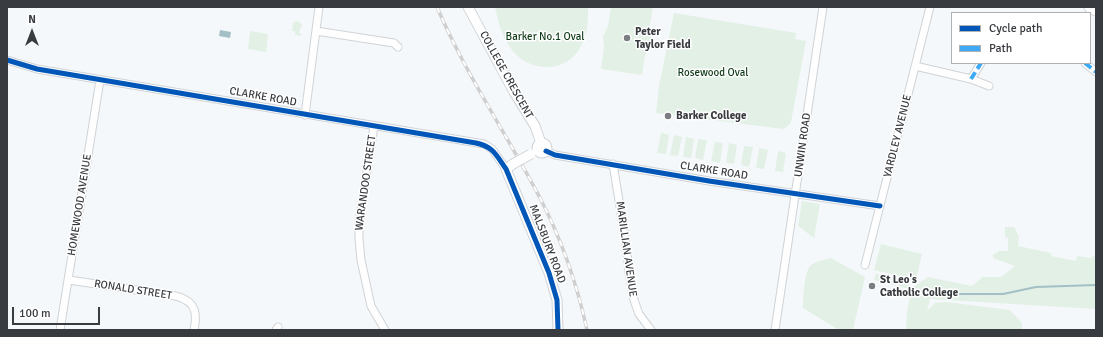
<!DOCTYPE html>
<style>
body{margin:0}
#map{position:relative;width:1103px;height:337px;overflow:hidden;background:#f5f8fb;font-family:Signika,sans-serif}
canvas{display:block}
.frame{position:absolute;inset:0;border:8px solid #383b3f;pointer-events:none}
.legend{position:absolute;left:951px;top:12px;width:140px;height:52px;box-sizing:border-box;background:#fff;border:1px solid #afb1b2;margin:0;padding:5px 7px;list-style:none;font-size:12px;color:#383b3f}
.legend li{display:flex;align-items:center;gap:8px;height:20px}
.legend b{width:20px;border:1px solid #afb1b2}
.north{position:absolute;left:12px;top:12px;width:40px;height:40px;-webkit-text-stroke:3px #fff;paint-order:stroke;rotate:0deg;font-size:11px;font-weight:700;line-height:16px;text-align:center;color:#383b3f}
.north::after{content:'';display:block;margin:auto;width:14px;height:18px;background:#383b3f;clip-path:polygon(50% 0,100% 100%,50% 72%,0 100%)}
.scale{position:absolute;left:12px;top:307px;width:88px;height:18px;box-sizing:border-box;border:2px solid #383b3f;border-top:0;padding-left:5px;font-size:12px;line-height:14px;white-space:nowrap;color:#383b3f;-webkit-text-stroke:3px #fff;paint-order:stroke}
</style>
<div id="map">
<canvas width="1103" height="337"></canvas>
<div class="frame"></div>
<ul class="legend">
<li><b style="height:5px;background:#0057b8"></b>Cycle path</li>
<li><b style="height:5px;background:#3fa9f5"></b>Path</li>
</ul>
<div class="north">N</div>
<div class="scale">100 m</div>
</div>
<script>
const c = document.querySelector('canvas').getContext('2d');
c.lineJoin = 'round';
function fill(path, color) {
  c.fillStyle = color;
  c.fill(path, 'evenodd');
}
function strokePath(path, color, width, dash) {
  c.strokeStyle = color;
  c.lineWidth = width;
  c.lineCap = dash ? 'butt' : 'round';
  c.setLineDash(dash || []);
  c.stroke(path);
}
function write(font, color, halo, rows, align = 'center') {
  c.font = font + ' Signika,sans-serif';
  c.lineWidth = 3;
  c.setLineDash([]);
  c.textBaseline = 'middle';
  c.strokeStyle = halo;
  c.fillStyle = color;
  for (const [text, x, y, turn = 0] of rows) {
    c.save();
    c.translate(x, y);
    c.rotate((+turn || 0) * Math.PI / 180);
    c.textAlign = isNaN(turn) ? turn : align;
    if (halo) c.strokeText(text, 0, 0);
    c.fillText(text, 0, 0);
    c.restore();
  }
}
fill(new Path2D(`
 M 495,7 L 588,7 C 588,20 588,34 581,46 C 567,74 530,73 512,50 C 502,38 498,21 495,7 Z
 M 611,7 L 653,7 L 649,30 L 651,35 L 651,45 L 645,56 L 642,75 L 601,69 L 604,47 L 603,37 L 608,26 Z
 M 674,13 L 796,33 L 795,39 L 806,41 L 791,122 L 788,126 L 783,129 L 656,113 L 659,86 Z
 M 296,21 L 299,22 L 302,25 L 299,32 L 302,36 L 295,35 L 295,31 L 292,31 L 293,23 Z
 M 250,31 L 268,34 L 266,52 L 248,49 Z
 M 661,133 L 669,135 L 666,154 L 657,153 Z
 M 674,135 L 682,137 L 678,156 L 670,155 Z
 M 686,137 L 694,139 L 691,158 L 683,157 Z
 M 698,139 L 707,140 L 703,160 L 695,158 Z
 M 715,142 L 723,143 L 720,163 L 711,161 Z
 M 729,143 L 737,145 L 734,164 L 726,163 Z
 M 744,146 L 753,147 L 749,167 L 741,165 Z
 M 759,148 L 768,150 L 764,169 L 756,168 Z
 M 778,151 L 786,153 L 783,172 L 775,171 Z
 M 802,201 L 820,204 L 814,238 L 798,226 Z
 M 1005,227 L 1014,227 L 1019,237 L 1018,246 L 1051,253 L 1051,256 L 1076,261 L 1077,256 L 1091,258 L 1096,254 L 1096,309 L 930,299 L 927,311 L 935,303 L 946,302 L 1010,310 L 1022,323 L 1022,330 L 906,330 L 907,311 L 912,288 L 928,277 L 972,286 L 983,277 L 1001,277 L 1015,266 L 993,258 L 993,254 L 997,253 L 998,251 L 1008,251 L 1008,238 L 1005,237 Z
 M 881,244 L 922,254 L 916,280 L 874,270 Z
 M 831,258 L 865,277 L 853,330 L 839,330 L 803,308 C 803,298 804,274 810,266 C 815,261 825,260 831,258 Z
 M 876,274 L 908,282 L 909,284 L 908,289 L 874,280 Z`), '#e2f0e6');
fill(new Path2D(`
 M 220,30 L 231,32 L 230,38 L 219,36 Z`), '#a2c0c5');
strokePath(new Path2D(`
 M 938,292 L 959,294 L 1003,294 L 1036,287 L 1096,285`), '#a2c0c5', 2);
const minor = new Path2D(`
 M 316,31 L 394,43 L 398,47
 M 7,60 L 37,69 L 484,144 L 492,149 L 506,169
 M 1085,63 L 1096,72
 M 915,66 L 971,79 L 989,86
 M 971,79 L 981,63
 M 305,115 L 319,7
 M 374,126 L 359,223 L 359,239 L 361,260 L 371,306 L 385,330
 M 546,151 L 555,155 L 709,181 L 880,206
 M 613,164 L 626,243 L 629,272 L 634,300 L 639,314 L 651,330
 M 865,265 L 930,7
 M 69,280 L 171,295 C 192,299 199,308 194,330
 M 60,330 L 100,80
 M 276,330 L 278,327
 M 775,330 L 823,7`);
const tertiary = new Path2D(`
 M 468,7 L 514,92 L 535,126 L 541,143
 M537 148a5 5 0 1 1 10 0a5 5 0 1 1-10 0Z
 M 513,164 L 506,169 L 549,273 L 557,300 L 558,330`);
const primary = new Path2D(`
 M 1090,7 L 1096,10`);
strokePath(minor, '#d0d3d6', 9);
strokePath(tertiary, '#d0d3d6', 11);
strokePath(primary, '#d0d3d6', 13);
strokePath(minor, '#fefefe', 7);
strokePath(tertiary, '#fefefe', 9);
strokePath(primary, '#fefefe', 11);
const rail = new Path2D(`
 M 437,7 C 465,73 506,133 539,196 C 561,238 577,284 587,330`);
strokePath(rail, '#cfcfd0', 3.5);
strokePath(rail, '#fff', 2, [6]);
const tertiaryBridge = new Path2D(`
 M 513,164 L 531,154`);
strokePath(tertiaryBridge, '#d0d3d6', 11, []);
strokePath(tertiaryBridge, '#fefefe', 9);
strokePath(new Path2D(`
 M 1085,63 L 1096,72
 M 971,79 L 981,63`), '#3fa9f5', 4, [8, 4]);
strokePath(new Path2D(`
 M 7,60 L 37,69 L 476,143 C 494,147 496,155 506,169 L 549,273 L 557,300 L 558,330
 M 546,151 L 555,155 L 709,181 L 880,206`), '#0057b8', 5);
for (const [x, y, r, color] of [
 [627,38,4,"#7a7d81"],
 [668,116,4,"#7a7d81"],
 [872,286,4,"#7a7d81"]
]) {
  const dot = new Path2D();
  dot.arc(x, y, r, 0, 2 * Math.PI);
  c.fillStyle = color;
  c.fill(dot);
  strokePath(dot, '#fff', 1.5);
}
write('bold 11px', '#383b3f', '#fff', [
 ["Peter",635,32],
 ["Taylor Field",635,45],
 ["Barker College",676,116],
 ["St Leo's",880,280],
 ["Catholic College",880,293]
], 'left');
write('11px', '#103b18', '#fff', [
 ["Barker No.1 Oval",545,37],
 ["Rosewood Oval",713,73]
]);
write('11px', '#383b3f', '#fff', [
 ["COLLEGE CRESCENT",506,75,61],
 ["CLARKE ROAD",263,97,10],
 ["YARDLEY AVENUE",898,136,-76],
 ["UNWIN ROAD",803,145,-82],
 ["CLARKE ROAD",714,171,9],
 ["WARANDOO STREET",366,183,-82],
 ["HOMEWOOD AVENUE",80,205,-81],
 ["MALSBURY ROAD",547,244,69],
 ["MARILLIAN AVENUE",626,249,82],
 ["RONALD STREET",133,290,9]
]);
</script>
